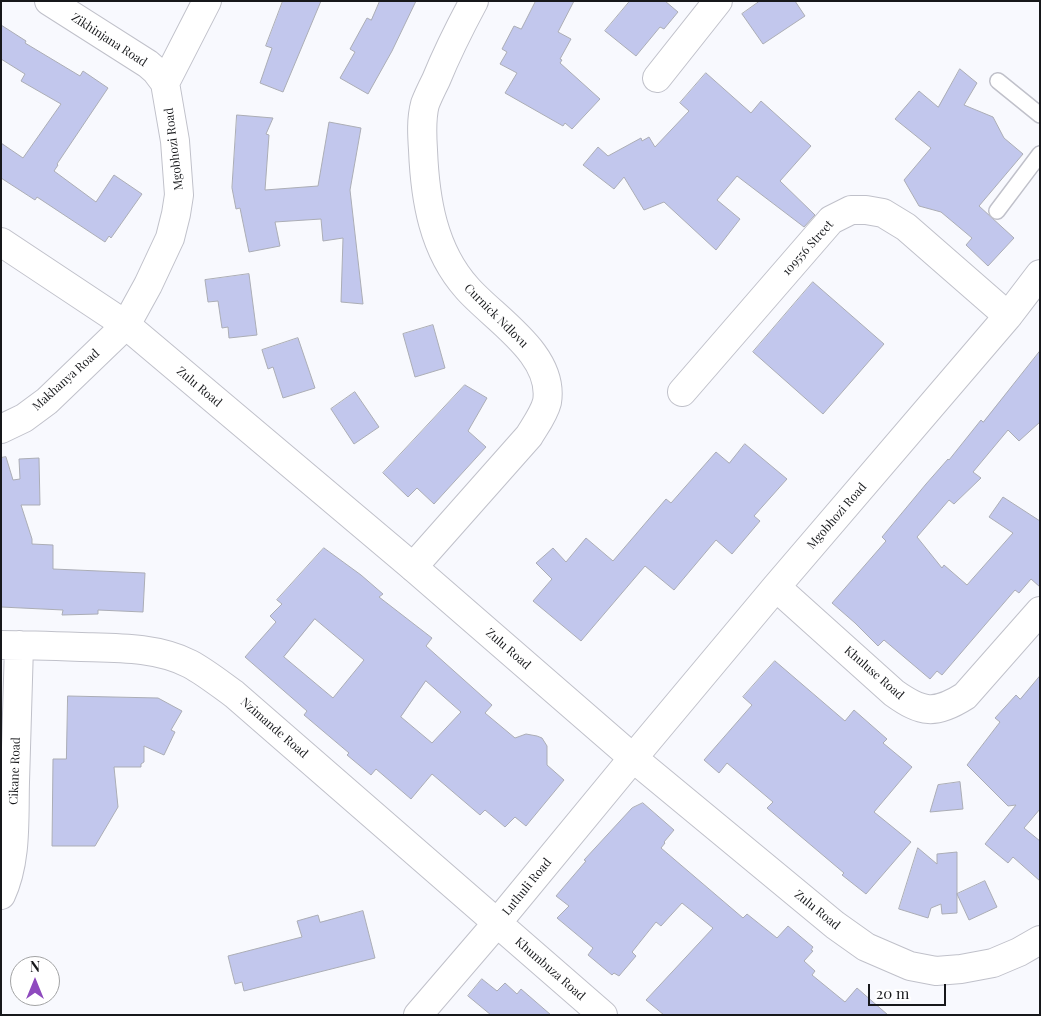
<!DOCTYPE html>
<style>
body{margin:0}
#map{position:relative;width:1041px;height:1016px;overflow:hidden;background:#f8f9fe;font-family:"Playfair Display",serif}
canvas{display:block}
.frame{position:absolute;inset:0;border:2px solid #17181b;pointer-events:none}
.north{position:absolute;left:10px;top:956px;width:50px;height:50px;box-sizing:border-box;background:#fff;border:1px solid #a2a3a4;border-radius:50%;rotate:0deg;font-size:14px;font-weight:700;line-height:20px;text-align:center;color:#17181b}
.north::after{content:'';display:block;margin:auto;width:18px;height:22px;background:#8e4abe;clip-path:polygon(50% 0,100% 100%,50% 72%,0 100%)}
.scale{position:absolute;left:868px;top:984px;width:78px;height:22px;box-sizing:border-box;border:2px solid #17181b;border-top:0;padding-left:6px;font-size:15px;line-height:18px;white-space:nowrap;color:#17181b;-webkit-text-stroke:4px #fff;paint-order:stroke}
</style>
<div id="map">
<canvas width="1041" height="1016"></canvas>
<div class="frame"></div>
<div class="north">N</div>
<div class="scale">20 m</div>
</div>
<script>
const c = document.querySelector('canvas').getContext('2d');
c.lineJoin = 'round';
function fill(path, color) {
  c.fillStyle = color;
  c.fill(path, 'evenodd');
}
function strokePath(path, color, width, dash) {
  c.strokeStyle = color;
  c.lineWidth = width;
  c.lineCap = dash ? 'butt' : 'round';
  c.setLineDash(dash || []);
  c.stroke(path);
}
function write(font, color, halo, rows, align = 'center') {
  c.font = font + ' "Playfair Display",serif';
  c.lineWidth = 5;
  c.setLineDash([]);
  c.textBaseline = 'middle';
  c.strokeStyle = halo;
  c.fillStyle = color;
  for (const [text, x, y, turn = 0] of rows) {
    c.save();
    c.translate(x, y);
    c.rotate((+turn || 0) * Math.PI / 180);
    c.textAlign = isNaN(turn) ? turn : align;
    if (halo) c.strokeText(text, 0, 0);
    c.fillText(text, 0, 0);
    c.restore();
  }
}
const building = new Path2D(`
 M 283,1 L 321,1 L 283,92 L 260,83 L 272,48 L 266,46 Z
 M 380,1 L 416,1 L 392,51 L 368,94 L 340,78 L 355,52 L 350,49 L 367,18 L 371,20 Z
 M 536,1 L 574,1 L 558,32 L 571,39 L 560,59 L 562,60 L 560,63 L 600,99 L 572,129 L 565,123 L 563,126 L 505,93 L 517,73 L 500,64 L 507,52 L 502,49 L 514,26 L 521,29 Z
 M 630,1 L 665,1 L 678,12 L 664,29 L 660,27 L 636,56 L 605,31 Z
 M 760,1 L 795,1 L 805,16 L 763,44 L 742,14 Z
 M 1,25 L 26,41 L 25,43 L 80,76 L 83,71 L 108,88 L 57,164 L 58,165 L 54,171 L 96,202 L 114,175 L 142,194 L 111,238 L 109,236 L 105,242 L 37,197 L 35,200 L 1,178 L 1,143 L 23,158 L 61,104 L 21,81 L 25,74 L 1,59 Z
 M 960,69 L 977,83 L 964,105 L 993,117 L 1004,138 L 1023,154 L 979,206 L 1014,238 L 988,266 L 966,245 L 972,238 L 941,212 L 919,206 L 904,180 L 931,148 L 895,119 L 919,91 L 938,107 Z
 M 706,73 L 751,113 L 761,101 L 811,146 L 780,181 L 815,215 L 804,227 L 737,176 L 717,200 L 740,219 L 716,250 L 664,202 L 644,210 L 624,177 L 614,189 L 583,165 L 598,147 L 608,156 L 641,138 L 642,141 L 649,137 L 655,147 L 689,111 L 680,103 Z
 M 237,115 L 273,118 L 266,134 L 269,135 L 265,190 L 318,186 L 329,122 L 361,128 L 350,190 L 363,304 L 341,302 L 343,238 L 323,241 L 321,219 L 275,222 L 280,246 L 249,252 L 240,208 L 236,209 L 232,188 Z
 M 249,274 L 257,335 L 229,338 L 228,327 L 222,328 L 218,301 L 208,302 L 205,280 Z
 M 813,282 L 884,344 L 823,414 L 753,352 Z
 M 433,325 L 445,368 L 415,377 L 403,334 Z
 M 298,338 L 315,388 L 283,398 L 273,367 L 268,369 L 262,350 Z
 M 1040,351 L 1040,422 L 1019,441 L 1008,430 L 973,472 L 981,478 L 954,504 L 949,500 L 917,537 L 942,568 L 944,565 L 967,585 L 1013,533 L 989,517 L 1003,497 L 1040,521 L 1040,587 L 1031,579 L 1019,593 L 1015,590 L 942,675 L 937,671 L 930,679 L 884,640 L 878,646 L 855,623 L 832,603 L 886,541 L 882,537 L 926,484 L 948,459 L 949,460 L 981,420 L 983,422 Z
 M 465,385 L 487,398 L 468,431 L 486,447 L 434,504 L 417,488 L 408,497 L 383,473 Z
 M 355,392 L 379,427 L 354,444 L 331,409 Z
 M 745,444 L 787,479 L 754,516 L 760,521 L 732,554 L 716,540 L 674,590 L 645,566 L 581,641 L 533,601 L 552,579 L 536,563 L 553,548 L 566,562 L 586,538 L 613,561 L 666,499 L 671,503 L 716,452 L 729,463 Z
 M 6,457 L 13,480 L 20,479 L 19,459 L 39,458 L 40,505 L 21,505 L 32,539 L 32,544 L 53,545 L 53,569 L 145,573 L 143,612 L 98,610 L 98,614 L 62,615 L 63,610 L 1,607 L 1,458 Z
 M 324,548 L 361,575 L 383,594 L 379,597 L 432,638 L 426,646 L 492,705 L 485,713 L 515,738 L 526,734 L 537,736 L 542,738 L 547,746 L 547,765 L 564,780 L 526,826 L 515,817 L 505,827 L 485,810 L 480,815 L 432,774 L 411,799 L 376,769 L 371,775 L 347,755 L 349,753 L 304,715 L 307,711 L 245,657 L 276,622 L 270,616 L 282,604 L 277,600 ZM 315,619 L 364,660 L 333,698 L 284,657 ZM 426,681 L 461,712 L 432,743 L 401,717 Z
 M 775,661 L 845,721 L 854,710 L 887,739 L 883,743 L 912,767 L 874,812 L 911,842 L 866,894 L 842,875 L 844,873 L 767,808 L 773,802 L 727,763 L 719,773 L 704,760 L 752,705 L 743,697 Z
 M 1040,676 L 1040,809 L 1024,828 L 1040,841 L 1040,881 L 1013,857 L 1008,863 L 985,844 L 1016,805 L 1008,806 L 967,765 L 1000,722 L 995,718 L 1016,695 L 1020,699 Z
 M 68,696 L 158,698 L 182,711 L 171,730 L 175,732 L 164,755 L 144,746 L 144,762 L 141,764 L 141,767 L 114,767 L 118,807 L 95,846 L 52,846 L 53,759 L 66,759 Z
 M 960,782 L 963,809 L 930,812 L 938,785 Z
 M 643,803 L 674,830 L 664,842 L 665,843 L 661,848 L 743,918 L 747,914 L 777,938 L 788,926 L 813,947 L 811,950 L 813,951 L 804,961 L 815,971 L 812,975 L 845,1002 L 857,988 L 888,1015 L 664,1015 L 646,1000 L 713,928 L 682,903 L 661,926 L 656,922 L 632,952 L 636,956 L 619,976 L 614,973 L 612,975 L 588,955 L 593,948 L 557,918 L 569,906 L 556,896 L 586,861 L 584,860 L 632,808 Z
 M 918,848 L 937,864 L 937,854 L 957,852 L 957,913 L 942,914 L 941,904 L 931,908 L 928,918 L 899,909 Z
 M 985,881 L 997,907 L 969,920 L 957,894 Z
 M 363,911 L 375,958 L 244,991 L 242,982 L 235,984 L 228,956 L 302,937 L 297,921 L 318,915 L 320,922 Z
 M 482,979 L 497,991 L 505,983 L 517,994 L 521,989 L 551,1015 L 491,1015 L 468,996 Z`);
fill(building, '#c2c7ed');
strokePath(building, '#abadb5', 1);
const lane = new Path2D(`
 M 998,81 L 1040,115
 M 997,211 L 1040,154`);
const street = new Path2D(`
 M 49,1 L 148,64 L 156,71 L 165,83
 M 657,78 L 718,1
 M 682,392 L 831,220 L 851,210 L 866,210 L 883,213 L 906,227 L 1008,316
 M 1,429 L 24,418 L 47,401 L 126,325 L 148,285 L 170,238 L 176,214 L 179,195 L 175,141 L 165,83 L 207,1
 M 413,567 L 529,436 C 535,426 544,414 547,402 C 555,354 494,319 467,288 C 433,250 425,199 423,150 C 422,135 421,119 425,104 C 428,96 432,88 436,80 C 447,53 460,27 474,1
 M 776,587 L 894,693 C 922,713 935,715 965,696 L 1040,611
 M 1,645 C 28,645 55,646 81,647 C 117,648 157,647 190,664 C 205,672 220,684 234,694 L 603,1015
 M 1,895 C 17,861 14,819 15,782 C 16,737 18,691 19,645
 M 418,1015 L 497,923 L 633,758 L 776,587 L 1008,316 L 1040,274`);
const secondary = new Path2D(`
 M 1,242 L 126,325 L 413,567 L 633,758 L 835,925 L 866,947 L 910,966 L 936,971 L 961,969 L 993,963 L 1019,952 L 1040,940`);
strokePath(lane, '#c0c1ca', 18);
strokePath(street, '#c0c1ca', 30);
strokePath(secondary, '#c0c1ca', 30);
strokePath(lane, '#fff', 15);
strokePath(street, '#fff', 28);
strokePath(secondary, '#fff', 28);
write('12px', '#17181b', '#fff', [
 ["Zikhinjana Road",109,40,33],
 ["Mgobhozi Road",174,149,-97],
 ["109556 Street",808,248,-48],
 ["Curnick Ndlovu",496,316,45],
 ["Makhanya Road",66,380,-42],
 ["Zulu Road",199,387,40],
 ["Mgobhozi Road",837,516,-49],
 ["Zulu Road",508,649,41],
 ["Khuluse Road",874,673,41],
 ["Nzimande Road",274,728,41],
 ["Cikane Road",15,771,-88],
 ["Luthuli Road",527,887,-51],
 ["Zulu Road",817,910,39],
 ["Khumbuza Road",550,969,41]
]);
</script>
